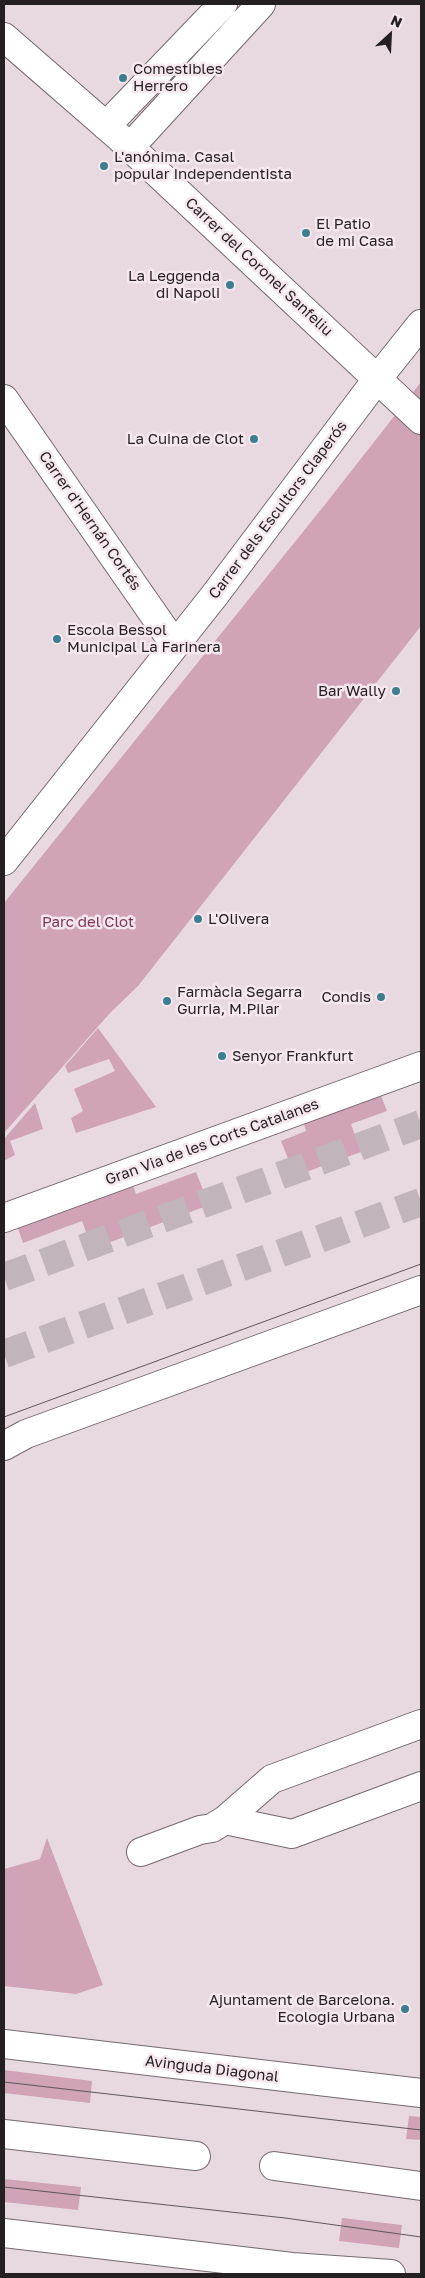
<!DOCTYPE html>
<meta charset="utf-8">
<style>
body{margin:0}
#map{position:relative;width:425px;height:2278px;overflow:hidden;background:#e8d9e0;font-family:"Golos Text",sans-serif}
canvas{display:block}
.frame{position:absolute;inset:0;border:5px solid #241f21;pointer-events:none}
.north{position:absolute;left:365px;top:10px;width:50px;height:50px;-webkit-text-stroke:4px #f5e7ed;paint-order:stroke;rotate:25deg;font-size:14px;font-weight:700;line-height:20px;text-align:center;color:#241f21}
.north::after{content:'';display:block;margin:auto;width:18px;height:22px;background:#241f21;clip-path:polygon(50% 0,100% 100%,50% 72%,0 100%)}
</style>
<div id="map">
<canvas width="425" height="2278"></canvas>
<div class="frame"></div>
<div class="north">N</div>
</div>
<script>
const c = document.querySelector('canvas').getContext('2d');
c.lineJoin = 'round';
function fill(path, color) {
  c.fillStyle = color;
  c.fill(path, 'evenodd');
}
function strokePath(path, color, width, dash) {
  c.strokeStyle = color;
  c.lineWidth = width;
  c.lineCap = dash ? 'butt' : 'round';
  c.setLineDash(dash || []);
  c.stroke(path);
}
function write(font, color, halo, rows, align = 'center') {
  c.font = font + ' "Golos Text",sans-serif';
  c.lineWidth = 5;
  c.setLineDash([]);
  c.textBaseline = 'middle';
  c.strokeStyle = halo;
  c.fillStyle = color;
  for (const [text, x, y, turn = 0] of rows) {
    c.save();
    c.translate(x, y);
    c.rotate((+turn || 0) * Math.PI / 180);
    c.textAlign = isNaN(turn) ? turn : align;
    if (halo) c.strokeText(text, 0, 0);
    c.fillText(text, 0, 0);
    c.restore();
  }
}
fill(new Path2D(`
 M 421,382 L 421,626 L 138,986 L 110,1013 L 4,1133 L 4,903 L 323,507 Z
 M 98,1028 L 156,1107 L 76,1133 L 71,1118 L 83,1111 L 74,1089 L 115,1071 L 109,1059 L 68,1073 L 65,1066 Z
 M 380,1093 L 387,1111 L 351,1124 L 361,1152 L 295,1176 L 281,1141 L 306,1131 L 303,1121 Z
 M 35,1103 L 43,1129 L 10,1141 L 15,1155 L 4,1161 L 4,1139 Z
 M 196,1172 L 209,1205 L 92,1249 L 82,1221 L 23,1243 L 17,1226 L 132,1183 L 136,1194 Z
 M 47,1838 L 103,1985 L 76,1994 L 4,1986 L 4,1869 L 40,1859 Z
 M 4,2070 L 92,2081 L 90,2103 L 4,2093 Z
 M 409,2116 L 421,2117 L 421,2140 L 406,2139 Z
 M 4,2179 L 81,2187 L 78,2210 L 4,2202 Z
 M 342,2218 L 402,2225 L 399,2248 L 339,2241 Z`), '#d0a3b7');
strokePath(new Path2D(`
 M 4,1277 L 421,1124
 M 4,1354 L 421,1202`), '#c1b4ba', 28, [28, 14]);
const street = new Path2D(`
 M 4,37 L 119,137 L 421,420
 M 106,126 L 223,4
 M 130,147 L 261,4
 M 4,399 L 175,645
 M 4,861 L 214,596 L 378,378 L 421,324
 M 4,1218 L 421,1066
 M 4,1446 L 26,1434 L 421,1290
 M 225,1820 L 292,1834 L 421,1786
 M 141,1852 L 200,1830 L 212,1828 L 225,1820 L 272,1779 L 421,1724
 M 4,2134 L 196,2156
 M 274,2166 L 421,2186`);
const secondary = new Path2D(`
 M 4,2044 L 421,2093
 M 4,2233 L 292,2267 L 391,2274`);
strokePath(street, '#75686e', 30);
strokePath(secondary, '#75686e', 30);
strokePath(street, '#fff', 28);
strokePath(secondary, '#fff', 28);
strokePath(new Path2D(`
 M 4,1417 L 421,1264
 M 4,2082 L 421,2130
 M 4,2187 L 285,2218 L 421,2237`), '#5e565a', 1);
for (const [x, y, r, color] of [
 [123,78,5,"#3c7d90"],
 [104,166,5,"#3c7d90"],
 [306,233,5,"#3c7d90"],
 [230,285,5,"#3c7d90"],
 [254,439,5,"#3c7d90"],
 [57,639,5,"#3c7d90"],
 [396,691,5,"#3c7d90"],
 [198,919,5,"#3c7d90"],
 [381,997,5,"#3c7d90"],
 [167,1001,5,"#3c7d90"],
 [222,1056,5,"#3c7d90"],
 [405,2009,5,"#3c7d90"]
]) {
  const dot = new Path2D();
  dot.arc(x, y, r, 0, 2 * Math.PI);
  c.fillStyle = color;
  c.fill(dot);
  strokePath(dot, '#f5e7ed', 2);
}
write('15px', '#241f21', '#f5e7ed', [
 ["Comestibles",133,69],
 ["Herrero",133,86],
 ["L'anónima. Casal",114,157],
 ["popular Independentista",114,174],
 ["El Patio",316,224],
 ["de mi Casa",316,241],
 ["La Leggenda",220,276,"right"],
 ["di Napoli",220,293,"right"],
 ["La Cuina de Clot",244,439,"right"],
 ["Escola Bessol",67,630],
 ["Municipal La Farinera",67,647],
 ["Bar Wally",386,691,"right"],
 ["L'Olivera",208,919],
 ["Farmàcia Segarra",177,992],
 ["Gurria, M.Pilar",177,1009],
 ["Condis",371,997,"right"],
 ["Senyor Frankfurt",232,1056],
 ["Ajuntament de Barcelona.",395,2000,"right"],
 ["Ecologia Urbana",395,2017,"right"]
], 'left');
write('15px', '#241f21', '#f5e7ed', [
 ["Carrer del Coronel Sanfeliu",259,267,43],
 ["Carrer dels Escultors Claperós",278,510,-53],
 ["Carrer d'Hernán Cortés",90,521,55],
 ["Gran Via de les Corts Catalanes",212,1142,-20],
 ["Avinguda Diagonal",212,2069,7]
]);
write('15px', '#7d365b', '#f5e7ed', [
 ["Parc del Clot",88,922]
]);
</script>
